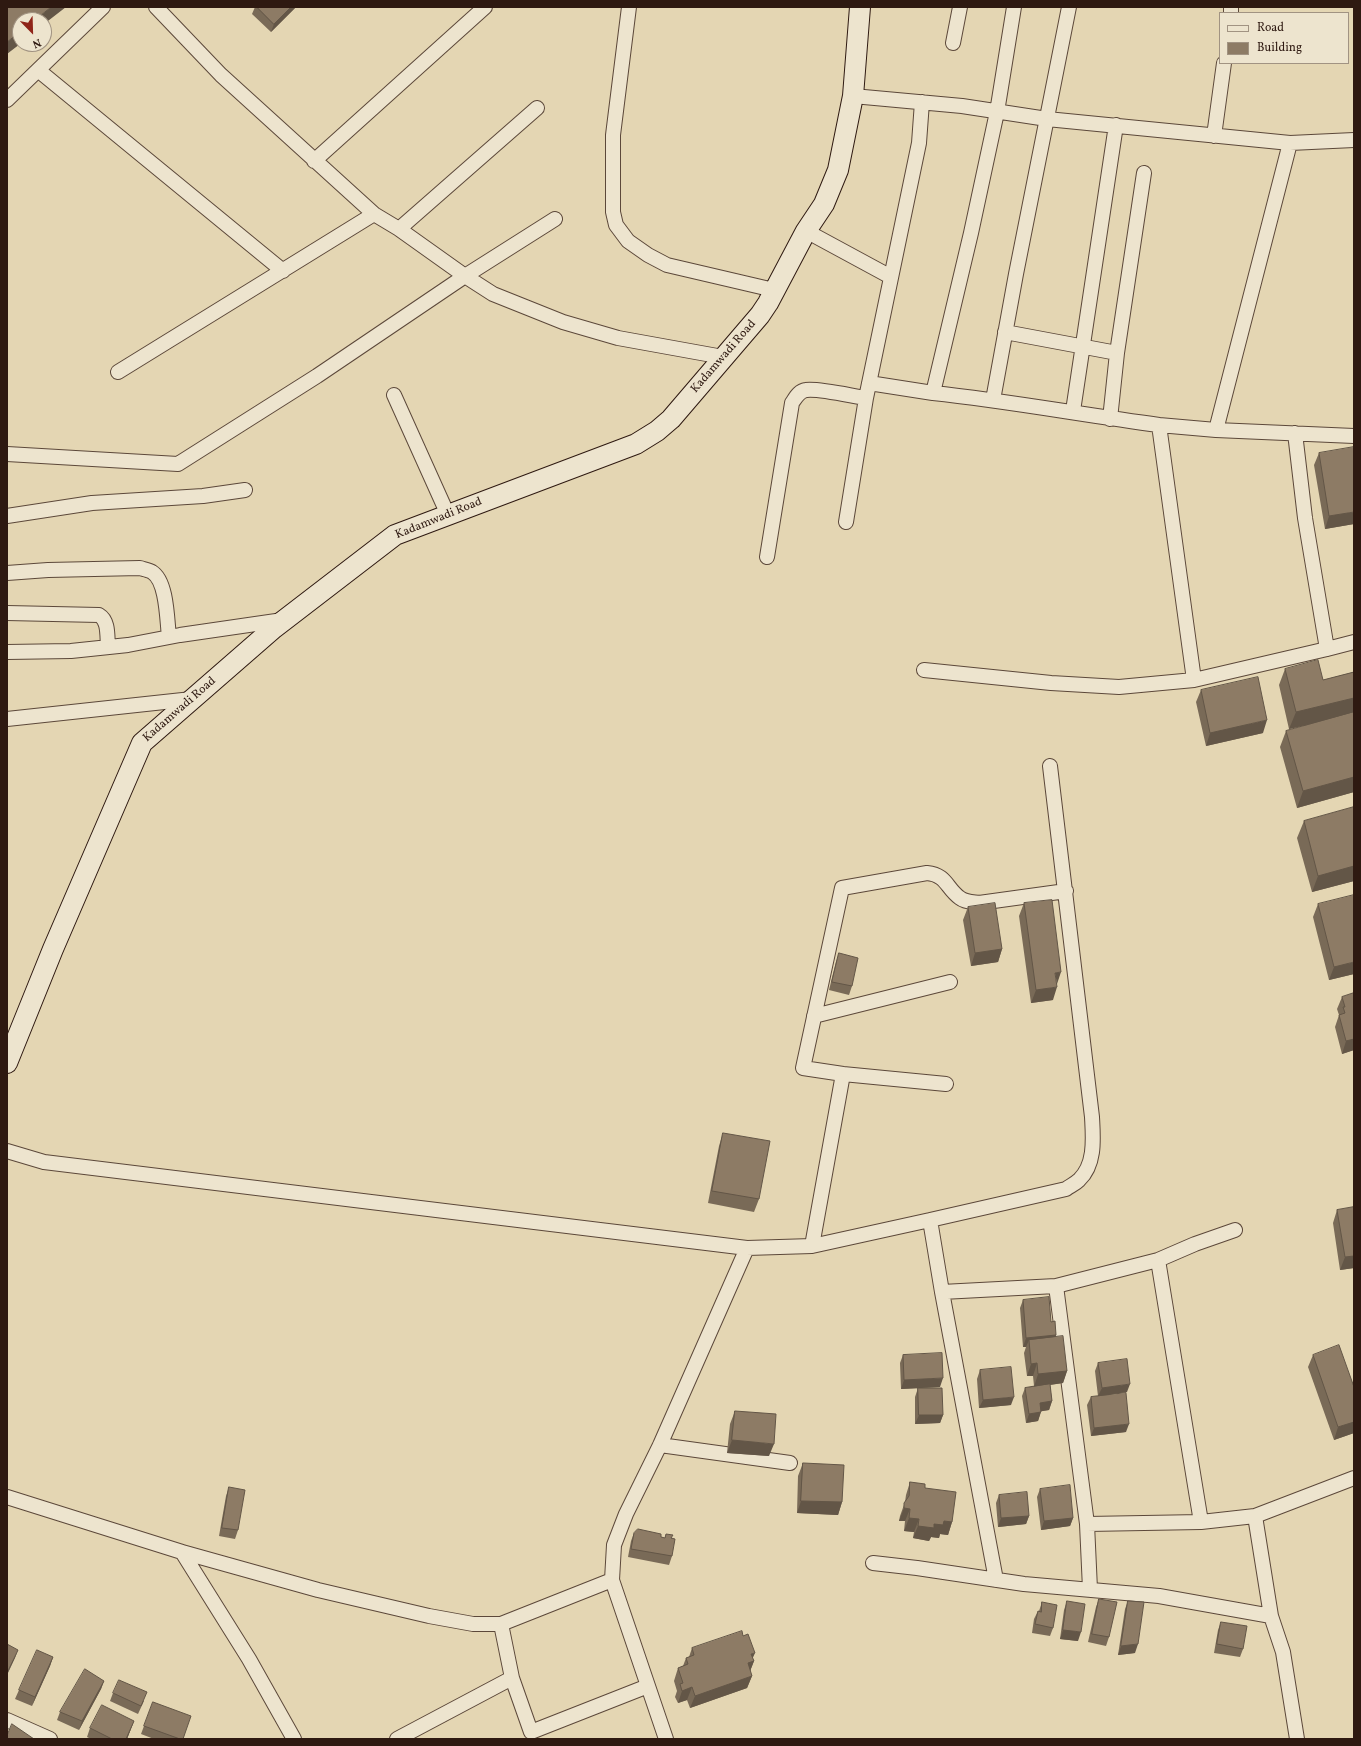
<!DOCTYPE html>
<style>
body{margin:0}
#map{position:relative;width:1361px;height:1746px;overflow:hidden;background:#e4d6b3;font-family:Vollkorn,serif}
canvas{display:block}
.frame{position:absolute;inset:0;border:8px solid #2e1911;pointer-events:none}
.legend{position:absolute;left:1219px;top:12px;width:130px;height:52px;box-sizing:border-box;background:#ede4ce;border:1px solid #a19382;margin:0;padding:5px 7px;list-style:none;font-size:12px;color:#2e1911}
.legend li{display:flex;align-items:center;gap:8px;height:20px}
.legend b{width:20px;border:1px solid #a19382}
.north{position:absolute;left:12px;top:12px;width:40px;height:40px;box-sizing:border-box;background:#ede4ce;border:1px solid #a19382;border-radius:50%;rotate:157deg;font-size:11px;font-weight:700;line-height:16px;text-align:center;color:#2e1911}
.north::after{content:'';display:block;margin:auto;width:14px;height:18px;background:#8f2418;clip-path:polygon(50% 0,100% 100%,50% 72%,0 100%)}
</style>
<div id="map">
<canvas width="1361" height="1746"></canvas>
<div class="frame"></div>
<ul class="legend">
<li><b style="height:5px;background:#ede4ce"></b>Road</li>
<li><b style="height:11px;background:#8d7b65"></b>Building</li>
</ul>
<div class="north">N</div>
</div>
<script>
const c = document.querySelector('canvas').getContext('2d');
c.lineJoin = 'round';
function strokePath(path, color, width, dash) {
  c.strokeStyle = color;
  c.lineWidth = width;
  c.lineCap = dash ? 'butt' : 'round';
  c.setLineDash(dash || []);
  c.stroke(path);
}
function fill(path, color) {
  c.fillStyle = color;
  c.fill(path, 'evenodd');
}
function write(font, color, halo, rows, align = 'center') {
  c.font = font + ' Vollkorn,serif';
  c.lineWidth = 4;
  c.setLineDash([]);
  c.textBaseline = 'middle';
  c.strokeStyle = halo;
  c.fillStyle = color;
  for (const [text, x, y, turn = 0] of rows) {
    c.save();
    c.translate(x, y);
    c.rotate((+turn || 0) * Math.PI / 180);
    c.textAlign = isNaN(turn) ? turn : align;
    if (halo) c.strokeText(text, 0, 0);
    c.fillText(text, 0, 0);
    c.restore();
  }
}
const street = new Path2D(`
 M 156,7 L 221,75 L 374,214 L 399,229 L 465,276 L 493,294 L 563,322 L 618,338 L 723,357
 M 629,7 L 613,135 L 613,212 L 616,225 L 628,241 L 648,255 L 667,265 L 774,290
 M 1014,7 L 997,112 L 971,233 L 933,393 C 1009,401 1083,415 1159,425
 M 1231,13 L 1231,7
 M 953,43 L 960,7
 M 38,70 L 283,271
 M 853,96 L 962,106 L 1047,119 L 1290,143 L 1354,140
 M 7,100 L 103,7
 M 1214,136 L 1224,63
 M 314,161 L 485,7
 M 399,229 L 537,108
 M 806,231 L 891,277
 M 1005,332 L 1117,353 L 1110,419
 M 1117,353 L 1144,173
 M 118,372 L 374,214
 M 869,383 L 933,393
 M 394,395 L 448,515
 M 993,400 L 1016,274 L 1069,7
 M 1073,411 L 1116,125
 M 1216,430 L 1290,143
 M 1295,433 L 1305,518 L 1327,649
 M 1354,436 L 1216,430 L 1159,425 L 1194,680 L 1327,649 L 1354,642
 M 7,454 L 178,464 L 317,376 L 465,276 L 555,219
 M 7,516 L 92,503 L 203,496 L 245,490
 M 846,522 L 866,398 L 919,143 L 922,102
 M 767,557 L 792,403 C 796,397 799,391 806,390 C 818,388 852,396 866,398
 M 7,573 L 48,570 L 140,568 C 143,569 149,570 152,572 C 167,581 167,620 169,637
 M 7,613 L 99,615 C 109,621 107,636 108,647
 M 7,652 L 71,651 L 128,645 L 180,635 L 283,620
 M 924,670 L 1051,683 L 1119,687 L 1194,680
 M 7,719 L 192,699
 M 814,1016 L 950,982
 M 843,1074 L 946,1084
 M 7,1151 L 44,1162 L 747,1248 L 660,1445 L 626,1514 L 614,1545 L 612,1580 L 666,1739
 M 930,1220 L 1066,1189 C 1070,1186 1075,1184 1079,1180 C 1096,1164 1093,1137 1092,1117 L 1050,766
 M 812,1246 L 843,1074 L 803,1068 L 842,888 L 927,873 C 947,875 946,888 960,898 C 965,902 972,902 979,903 L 1066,891
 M 747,1248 L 812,1246 L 930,1220 L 942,1292
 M 1158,1260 L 1201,1522
 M 1056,1286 L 1087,1524 L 1201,1522 L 1255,1516 L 1354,1478
 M 660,1445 L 790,1463
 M 7,1497 L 182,1552 L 249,1659 L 294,1739
 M 1255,1516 L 1271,1616 L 1283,1652 L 1297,1739
 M 1087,1524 L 1090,1589
 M 182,1552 L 318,1590 L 429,1616 L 473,1624 L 501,1624 L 612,1580
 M 873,1563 L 917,1568 L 1024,1584 L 1159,1596 L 1271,1616
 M 996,1580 L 942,1292 L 1056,1286 L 1158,1260 L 1195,1244 L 1235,1230
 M 501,1624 L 512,1678 L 531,1732 L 648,1686
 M 7,1720 L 50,1739
 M 397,1739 L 512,1678`);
const secondary = new Path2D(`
 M 7,1063 L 53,949 L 142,743 L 274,628 L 395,535 L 636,444 L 657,431 L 671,419 L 760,315 L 768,303 L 806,231 L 824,204 L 838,170 L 853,96 L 860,7`);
strokePath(street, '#5c483a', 16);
strokePath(secondary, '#2e1911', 22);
strokePath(street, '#ede4ce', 14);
strokePath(secondary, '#ede4ce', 20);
fill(new Path2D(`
 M 255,7 L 296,7 L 271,32 L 252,14 Z
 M 1319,453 L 1354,524 L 1325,529 L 1314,465 Z
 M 1285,669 L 1323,680 L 1354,672 L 1354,792 L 1297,808 L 1280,747 L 1286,731 L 1304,726 L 1289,729 L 1279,685 Z
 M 1201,690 L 1263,733 L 1206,746 L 1196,702 Z
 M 1354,807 L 1354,881 L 1312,892 L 1297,838 L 1304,821 Z
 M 1024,903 L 1053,1000 L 1031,1003 L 1019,916 Z
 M 1318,904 L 1354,974 L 1329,980 L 1313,917 Z
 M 968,907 L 1002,949 L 998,962 L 971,966 L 963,920 Z
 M 839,953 L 852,986 L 849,995 L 829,990 L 836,962 Z
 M 1354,993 L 1354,1050 L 1342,1054 L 1335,1027 L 1339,1015 L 1337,1009 L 1342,997 Z
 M 723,1133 L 759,1199 L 754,1212 L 708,1203 L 719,1146 Z
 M 1354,1207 L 1354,1268 L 1340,1270 L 1333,1223 L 1337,1210 Z
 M 1023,1300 L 1051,1322 L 1067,1371 L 1063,1383 L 1050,1385 L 1052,1401 L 1049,1410 L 1041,1411 L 1038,1421 L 1026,1423 L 1022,1396 L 1025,1388 L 1034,1386 L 1033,1376 L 1027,1376 L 1024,1353 L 1026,1347 L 1023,1347 L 1020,1308 Z
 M 903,1355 L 940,1387 L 901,1389 L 900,1363 Z
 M 1313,1355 L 1354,1387 L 1354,1433 L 1334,1440 L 1308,1367 Z
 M 1098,1363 L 1127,1392 L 1109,1395 L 1126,1432 L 1091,1436 L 1087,1405 L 1091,1397 L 1098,1396 L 1095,1371 Z
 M 980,1370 L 1011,1405 L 979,1408 L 977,1379 Z
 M 918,1388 L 943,1415 L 940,1423 L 915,1424 L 915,1397 Z
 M 735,1411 L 769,1456 L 727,1453 L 730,1424 Z
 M 803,1463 L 842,1502 L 838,1515 L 797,1513 L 798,1476 Z
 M 910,1482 L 925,1488 L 952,1522 L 948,1535 L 940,1534 L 939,1538 L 931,1537 L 929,1541 L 913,1538 L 914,1532 L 904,1531 L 905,1521 L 899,1521 L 900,1516 L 905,1502 L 906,1495 Z
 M 229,1487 L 238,1530 L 235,1539 L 219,1536 L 226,1496 Z
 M 1040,1489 L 1073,1518 L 1070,1526 L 1041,1530 L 1037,1497 Z
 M 999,1495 L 1029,1516 L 1026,1524 L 998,1527 L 996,1503 Z
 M 634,1533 L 665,1538 L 666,1534 L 672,1538 L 672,1556 L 669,1565 L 628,1557 L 631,1541 Z
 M 1099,1599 L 1109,1637 L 1106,1646 L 1088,1642 L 1096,1607 Z
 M 1067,1601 L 1078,1641 L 1060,1639 L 1064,1610 Z
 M 1128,1601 L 1135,1653 L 1118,1655 L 1125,1609 Z
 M 1042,1602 L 1053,1628 L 1050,1636 L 1032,1633 L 1034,1619 L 1038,1611 L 1039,1611 Z
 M 1221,1622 L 1243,1649 L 1240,1657 L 1214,1653 L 1218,1630 Z
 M 743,1636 L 754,1661 L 750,1671 L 752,1676 L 747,1688 L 690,1708 L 687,1700 L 678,1703 L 675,1697 L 677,1691 L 674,1681 L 678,1668 L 683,1666 L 686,1658 L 689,1657 L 692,1648 Z
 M 53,1657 L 50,1666 L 32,1706 L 15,1699 L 19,1690 Z
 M 104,1681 L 101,1689 L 79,1730 L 57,1720 L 60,1712 Z
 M 113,1693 L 144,1701 L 138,1714 L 110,1701 Z
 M 153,1702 L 183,1739 L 154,1739 L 141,1734 Z
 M 134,1721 L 127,1739 L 91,1739 L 87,1737 L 90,1728 Z`), '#796a57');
fill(new Path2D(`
 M 51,7 L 66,7 L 44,24 L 44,20 L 35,20 Z
 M 291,7 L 296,7 L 271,32 L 274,24 Z
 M 20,32 L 20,44 L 7,54 L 7,42 Z
 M 1354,512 L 1354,524 L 1325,529 L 1329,516 Z
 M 1354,698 L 1354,713 L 1289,729 L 1296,712 Z
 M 1267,720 L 1263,733 L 1206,746 L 1210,733 Z
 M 1354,777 L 1354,792 L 1297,808 L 1303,791 Z
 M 1354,866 L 1354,881 L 1312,892 L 1318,876 Z
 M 1002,949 L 998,962 L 971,966 L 975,953 Z
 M 1354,962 L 1354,974 L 1329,980 L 1334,967 Z
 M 1061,972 L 1057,984 L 1055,973 Z
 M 1057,987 L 1053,1000 L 1031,1003 L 1036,990 Z
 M 1354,1039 L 1354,1050 L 1342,1054 L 1346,1041 Z
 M 1354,1256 L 1354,1268 L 1340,1270 L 1345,1257 Z
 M 1056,1335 L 1053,1344 L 1029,1340 L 1026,1347 L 1023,1347 L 1026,1338 Z
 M 1037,1363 L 1033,1376 L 1027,1376 L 1031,1364 Z
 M 1067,1371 L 1063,1383 L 1034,1387 L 1038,1374 Z
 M 943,1378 L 940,1387 L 901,1389 L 904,1380 Z
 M 1130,1384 L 1127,1392 L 1098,1396 L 1102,1388 Z
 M 1014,1397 L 1011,1405 L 979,1408 L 983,1400 Z
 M 1052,1401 L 1049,1410 L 1037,1412 L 1040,1403 Z
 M 1041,1412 L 1038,1421 L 1026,1423 L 1029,1414 Z
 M 919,1415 L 943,1415 L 940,1423 L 915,1424 Z
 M 1354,1422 L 1354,1433 L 1334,1440 L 1338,1427 Z
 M 1129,1424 L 1126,1432 L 1091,1436 L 1094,1428 Z
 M 732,1440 L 774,1444 L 769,1456 L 727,1453 Z
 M 801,1501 L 842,1502 L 838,1515 L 797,1513 Z
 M 904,1508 L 910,1509 L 905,1521 L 899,1521 Z
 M 1029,1516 L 1026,1524 L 998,1527 L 1001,1518 Z
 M 909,1518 L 919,1519 L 914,1532 L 904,1531 Z
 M 1073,1518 L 1070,1526 L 1041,1530 L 1044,1521 Z
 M 944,1521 L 952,1522 L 948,1535 L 940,1534 L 939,1538 L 931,1537 L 929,1541 L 913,1538 L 918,1526 Z
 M 1063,1630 L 1081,1632 L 1078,1641 L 1060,1639 Z
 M 1138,1644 L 1135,1653 L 1118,1655 L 1121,1646 Z
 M 18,1650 L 15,1658 L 7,1675 L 7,1673 Z
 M 755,1653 L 751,1662 L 754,1661 L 749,1674 L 743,1676 L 751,1654 Z
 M 53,1657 L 50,1666 L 32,1706 L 35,1697 Z
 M 752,1676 L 747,1688 L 690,1708 L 695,1696 Z
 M 104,1681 L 101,1689 L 79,1730 L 82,1721 Z
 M 692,1687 L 687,1700 L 678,1703 L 682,1691 Z
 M 134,1721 L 127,1739 L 126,1739 Z`), '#635647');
const building = new Path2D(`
 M 7,7 L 51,7 L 35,20 L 20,20 L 20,32 L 7,42 Z
 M 257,7 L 291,7 L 274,24 Z
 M 1354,447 L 1354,512 L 1329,516 L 1319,453 Z
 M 1318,660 L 1323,680 L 1354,672 L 1354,698 L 1296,712 L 1285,669 Z
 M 1258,677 L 1267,720 L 1210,733 L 1201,690 Z
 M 1354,712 L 1354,777 L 1303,791 L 1286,731 Z
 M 1354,807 L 1354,866 L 1318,876 L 1304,821 Z
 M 1354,895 L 1354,962 L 1334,967 L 1318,904 Z
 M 1052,900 L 1061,972 L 1055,973 L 1057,987 L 1036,990 L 1024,903 Z
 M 995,903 L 1002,949 L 975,953 L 968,907 Z
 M 839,953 L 858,958 L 852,986 L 832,982 Z
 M 1354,993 L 1354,1039 L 1346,1041 L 1339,1015 L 1345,1013 L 1343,1007 L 1345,1007 L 1342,997 Z
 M 723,1133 L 770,1141 L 759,1199 L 712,1191 Z
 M 1354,1207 L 1354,1256 L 1345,1257 L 1337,1210 Z
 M 1049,1297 L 1051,1322 L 1055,1321 L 1056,1335 L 1026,1338 L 1023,1300 Z
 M 1063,1336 L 1067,1371 L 1038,1374 L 1037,1363 L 1031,1364 L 1029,1340 Z
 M 1339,1345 L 1354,1387 L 1354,1422 L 1338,1427 L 1313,1355 Z
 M 942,1353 L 943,1378 L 904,1380 L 903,1355 Z
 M 1127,1359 L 1130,1384 L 1102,1388 L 1098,1363 Z
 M 1011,1367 L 1014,1397 L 983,1400 L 980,1370 Z
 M 1050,1384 L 1052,1401 L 1040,1403 L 1041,1412 L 1029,1414 L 1025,1388 Z
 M 918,1388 L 942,1388 L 943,1415 L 919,1415 Z
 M 1126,1393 L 1129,1424 L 1094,1428 L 1091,1397 Z
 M 735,1411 L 776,1414 L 774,1444 L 732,1440 Z
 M 803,1463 L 844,1465 L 842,1502 L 801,1501 Z
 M 910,1482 L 925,1484 L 925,1488 L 956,1492 L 952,1522 L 944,1521 L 943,1525 L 934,1524 L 934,1528 L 918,1526 L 919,1519 L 909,1518 L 910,1509 L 904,1508 L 904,1503 L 909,1496 Z
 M 1070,1485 L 1073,1518 L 1044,1521 L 1040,1489 Z
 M 229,1487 L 245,1490 L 238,1530 L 222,1528 Z
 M 1027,1492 L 1029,1516 L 1001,1518 L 999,1495 Z
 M 638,1529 L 661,1534 L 661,1537 L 665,1538 L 666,1534 L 673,1535 L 671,1538 L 675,1539 L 672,1556 L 631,1549 L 634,1533 Z
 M 1099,1599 L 1117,1602 L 1109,1637 L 1092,1634 Z
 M 1067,1601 L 1085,1604 L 1081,1632 L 1063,1630 Z
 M 1128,1601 L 1144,1602 L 1138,1644 L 1121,1646 Z
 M 1042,1602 L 1057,1605 L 1053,1628 L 1035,1624 L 1038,1611 L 1041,1612 Z
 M 1221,1622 L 1247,1626 L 1243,1649 L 1217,1644 Z
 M 742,1631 L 743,1636 L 748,1634 L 755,1653 L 751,1654 L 754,1661 L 748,1663 L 752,1676 L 695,1696 L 692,1687 L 682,1691 L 680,1684 L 683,1683 L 678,1668 L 688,1664 L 686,1658 L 694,1655 L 692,1648 Z
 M 7,1644 L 18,1650 L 7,1673 Z
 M 37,1650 L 53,1657 L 35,1697 L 19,1690 Z
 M 85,1669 L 104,1681 L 82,1721 L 60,1712 Z
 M 119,1680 L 147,1692 L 141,1706 L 113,1693 Z
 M 153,1702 L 191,1716 L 183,1739 L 180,1739 L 144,1726 Z
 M 102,1705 L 134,1721 L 126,1739 L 112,1739 L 90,1728 Z
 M 12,1724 L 34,1739 L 7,1739 L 7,1736 Z`);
fill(building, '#8d7b65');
strokePath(building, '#635647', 1);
write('12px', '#2e1911', '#ede4ce', [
 ["Kadamwadi Road",724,357,-49],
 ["Kadamwadi Road",439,519,-22],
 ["Kadamwadi Road",180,710,-41]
]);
</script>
